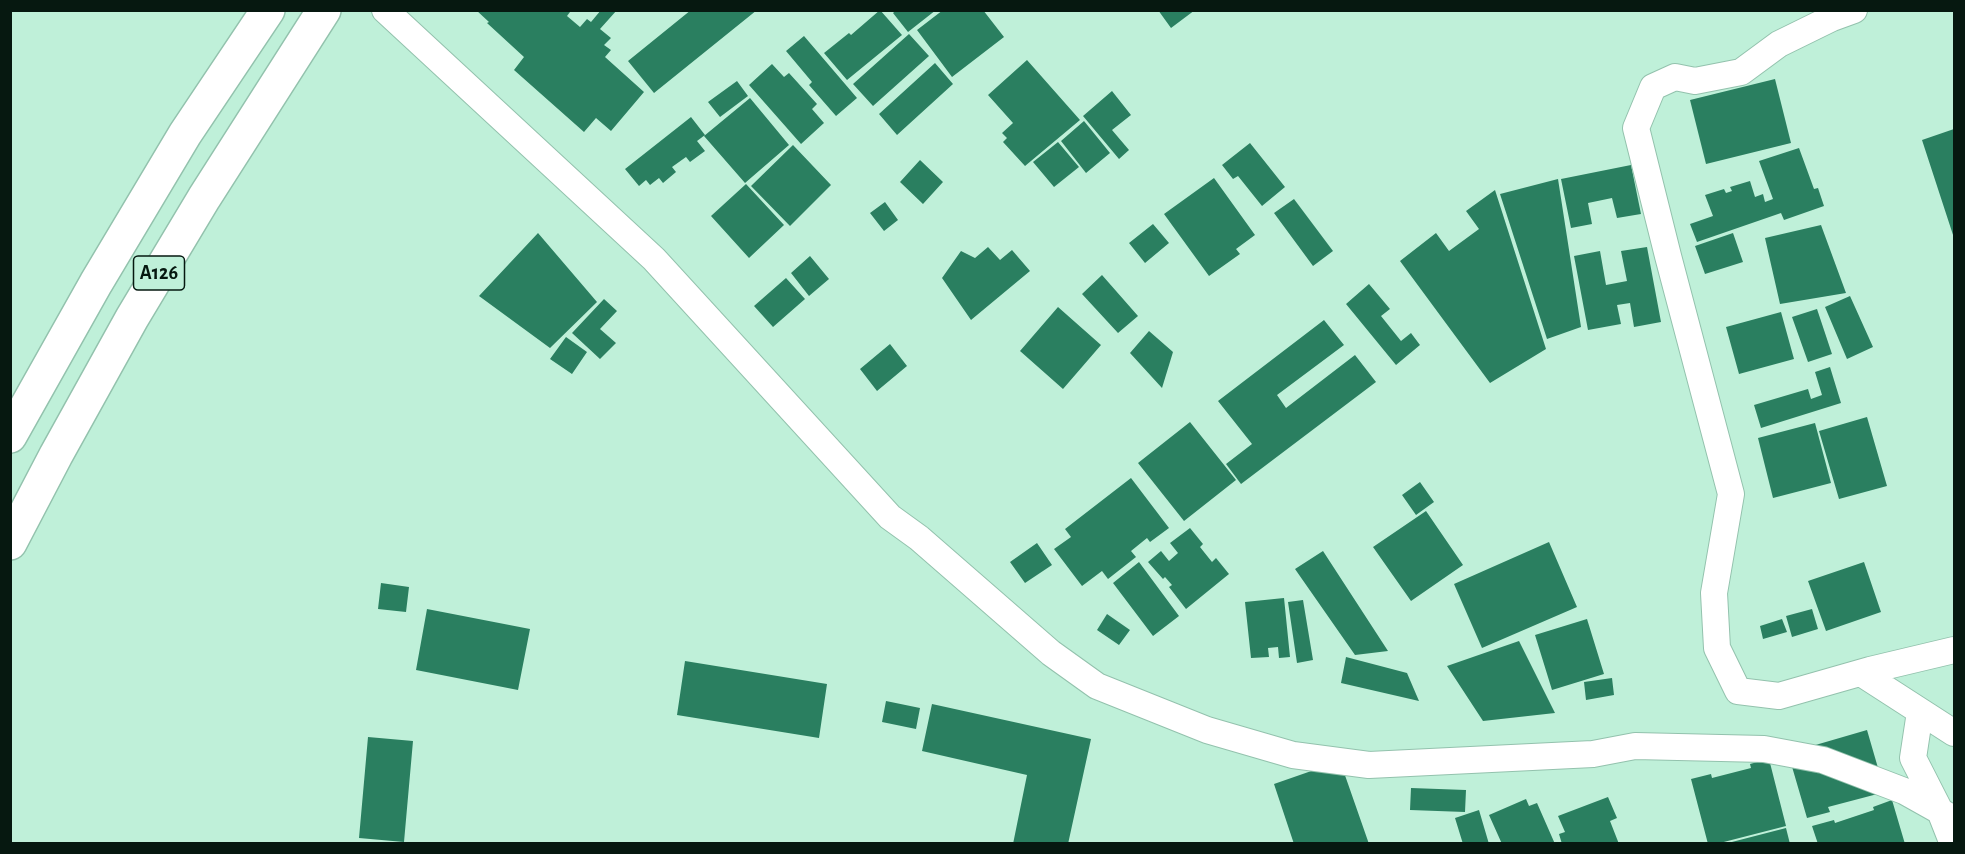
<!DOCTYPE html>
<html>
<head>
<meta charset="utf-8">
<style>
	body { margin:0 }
	#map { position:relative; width:1965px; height:854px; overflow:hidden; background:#bff0d9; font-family:"Alegreya Sans",sans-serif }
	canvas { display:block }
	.frame { position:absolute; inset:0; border:12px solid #061810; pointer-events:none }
</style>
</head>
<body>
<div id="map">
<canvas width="1965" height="854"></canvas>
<div class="frame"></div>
</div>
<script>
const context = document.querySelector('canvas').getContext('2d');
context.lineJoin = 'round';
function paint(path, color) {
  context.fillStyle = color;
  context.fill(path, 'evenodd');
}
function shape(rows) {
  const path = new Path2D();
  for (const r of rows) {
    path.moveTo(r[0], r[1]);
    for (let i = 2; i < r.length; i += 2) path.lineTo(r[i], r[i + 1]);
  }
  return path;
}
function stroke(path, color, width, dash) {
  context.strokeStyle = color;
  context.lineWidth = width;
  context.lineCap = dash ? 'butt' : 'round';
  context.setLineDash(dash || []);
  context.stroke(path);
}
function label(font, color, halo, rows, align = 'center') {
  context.font = font + ' "Alegreya Sans",sans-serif';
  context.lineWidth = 4.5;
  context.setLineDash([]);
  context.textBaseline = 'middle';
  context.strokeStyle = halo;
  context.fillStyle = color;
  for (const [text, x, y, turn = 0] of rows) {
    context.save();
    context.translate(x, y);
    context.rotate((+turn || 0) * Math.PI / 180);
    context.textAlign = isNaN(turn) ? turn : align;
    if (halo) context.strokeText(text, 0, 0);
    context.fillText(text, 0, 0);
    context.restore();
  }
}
paint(shape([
	[476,10,568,10,570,12,567,16,580,27,587,19,591,22,601,10,617,10,600,29,611,38,604,45,611,50,605,57,644,92,611,131,596,118,584,132,514,70,524,57,487,23,489,22],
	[691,10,757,10,654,93,628,61],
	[880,10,902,35,847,80,824,53,849,33,851,35],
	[896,10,936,10,908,32,893,13],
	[943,10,983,10,1004,37,952,77,917,30],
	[1158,10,1195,10,1171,28],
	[909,34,929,56,873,106,853,84],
	[804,36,857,98,836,116,809,85,812,82,786,51],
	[1027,60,1080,120,1025,166,1003,142,1007,138,1002,133,1013,123,988,95],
	[935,63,953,84,897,135,879,114],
	[772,64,784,77,789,73,817,104,812,109,824,123,801,144,749,85],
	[1775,79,1791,143,1706,164,1690,100],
	[737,81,748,96,720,117,708,102],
	[1112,91,1131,115,1112,130,1129,150,1119,159,1083,116],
	[750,98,789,145,745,183,704,136],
	[691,117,705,135,697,141,705,151,690,162,686,157,672,167,676,172,663,183,659,178,650,185,646,180,639,186,625,169],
	[1084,121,1110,153,1086,173,1061,141],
	[1954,129,1954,238,1922,140],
	[1058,142,1079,167,1054,187,1033,162],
	[1250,143,1285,187,1262,206,1238,176,1233,179,1222,165],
	[793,145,831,185,790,226,751,186],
	[1799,148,1814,189,1818,188,1824,206,1784,220,1781,213,1697,242,1690,224,1713,216,1705,195,1724,189,1726,193,1732,191,1730,187,1750,181,1755,197,1763,194,1765,202,1773,199,1759,161],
	[920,160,943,182,923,204,900,182],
	[1631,165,1641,214,1617,218,1612,198,1588,203,1592,224,1571,228,1561,179],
	[1214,178,1255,235,1236,249,1240,254,1209,276,1164,214],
	[1558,179,1581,327,1547,339,1500,194],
	[746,184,784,225,749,258,711,216],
	[1495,190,1546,349,1490,383,1400,261,1436,233,1449,251,1479,229,1466,211],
	[1294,199,1333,251,1313,266,1274,213],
	[885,202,898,220,884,231,870,213],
	[1153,224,1169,243,1145,263,1129,243],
	[1821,225,1846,293,1780,304,1765,238],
	[538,233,597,302,550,348,479,296],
	[1733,233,1743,262,1705,274,1695,246],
	[988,247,1000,260,1012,250,1030,271,971,320,942,278,961,251,975,258],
	[1647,247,1661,322,1634,327,1630,303,1617,305,1621,324,1588,330,1574,256,1600,251,1606,285,1627,281,1621,251],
	[810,256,829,279,809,296,791,273],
	[1102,275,1138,316,1118,333,1082,294],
	[786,278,805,299,773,327,754,306],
	[1369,284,1390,309,1381,316,1401,341,1411,333,1420,345,1396,365,1346,304],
	[1850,296,1873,347,1847,359,1825,307],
	[604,299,617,311,600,329,616,343,600,359,572,333],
	[1058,307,1101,345,1063,389,1020,351],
	[1817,309,1832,354,1808,362,1792,317],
	[1781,312,1794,359,1739,374,1726,327],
	[1324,320,1344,345,1277,395,1286,408,1355,355,1376,382,1241,484,1226,464,1252,444,1218,401],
	[1149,331,1173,352,1162,388,1130,353],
	[566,337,587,352,572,374,550,359],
	[890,344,907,366,877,391,860,369],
	[1830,367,1841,403,1761,428,1754,405,1808,389,1811,399,1822,395,1815,372],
	[1867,417,1887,486,1839,499,1819,431],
	[1190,422,1236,480,1184,521,1138,463],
	[1815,423,1831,483,1773,498,1758,438],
	[1131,478,1169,528,1150,542,1147,538,1131,551,1136,557,1108,579,1102,571,1082,586,1054,549,1071,537,1065,529],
	[1420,482,1434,502,1416,515,1402,495],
	[1426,511,1463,565,1411,601,1373,547],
	[1190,528,1203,544,1200,547,1212,562,1216,558,1229,574,1186,609,1169,587,1172,585,1165,577,1163,579,1148,562,1161,551,1169,561,1178,553,1170,543],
	[1549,542,1577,607,1482,648,1454,584],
	[1037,543,1052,565,1025,583,1010,562],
	[1323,551,1388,651,1355,655,1295,569],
	[1139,562,1179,616,1153,636,1113,583],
	[1864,562,1881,612,1826,631,1808,581],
	[381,583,409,587,406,612,378,609],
	[1284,598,1290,657,1279,658,1278,647,1268,648,1269,657,1251,658,1245,602],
	[1303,600,1313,660,1297,663,1288,602],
	[427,609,530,629,518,690,416,670],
	[1812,609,1818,629,1792,637,1786,616],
	[1107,614,1130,630,1119,645,1097,630],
	[1587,619,1604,674,1552,690,1535,635],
	[1782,619,1787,632,1763,639,1760,626],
	[1519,641,1555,713,1483,721,1447,666],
	[1346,657,1407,673,1419,701,1341,683],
	[685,661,827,684,819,738,677,715],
	[1612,678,1614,695,1586,700,1584,682],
	[886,701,920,708,916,729,882,722],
	[932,704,1091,739,1068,844,1013,844,1027,775,922,751],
	[1867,730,1885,792,1828,807,1830,812,1807,818,1788,753],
	[368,737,413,741,404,842,359,838],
	[1769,759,1786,826,1716,844,1708,844,1691,779,1711,774,1712,778,1751,768,1750,764],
	[1340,761,1369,844,1294,844,1274,784],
	[1411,788,1466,790,1465,812,1410,810],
	[1608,797,1617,818,1610,821,1619,844,1562,844,1559,834,1565,832,1558,816],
	[1526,799,1529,806,1537,803,1555,844,1502,844,1489,815],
	[1892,800,1905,844,1818,844,1812,826,1834,820,1835,823,1874,810,1873,807],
	[1479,810,1489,844,1463,844,1455,818],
	[1786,828,1790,844,1728,844,1728,843]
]), '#2a7f60');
const minor = shape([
	[385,10,654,259,890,517,919,538,1051,653,1097,686,1207,730,1293,755,1369,765,1593,754,1635,746,1764,749,1823,760,1904,791,1954,819],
	[1854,10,1832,18,1779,44,1741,72,1695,81,1675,77,1653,87,1636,128,1668,256,1731,494,1714,593,1717,648,1738,691,1779,696,1870,670,1954,650],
	[1861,673,1954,733],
	[1920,712,1913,758,1940,811,1953,844]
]);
const trunk = shape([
	[10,436,96,283,185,134,268,10],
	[10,543,56,455,132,318,204,198,324,10]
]);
stroke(minor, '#93c2ad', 28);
stroke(trunk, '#93c2ad', 36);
stroke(minor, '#fff', 26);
stroke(trunk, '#fff', 33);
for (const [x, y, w] of [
	[159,273,51]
]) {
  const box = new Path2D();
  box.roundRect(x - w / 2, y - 17, w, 34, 4.5);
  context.fillStyle = '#bff0d9';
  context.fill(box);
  stroke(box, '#061810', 1.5);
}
label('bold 20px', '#061810', null, [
	["A126",159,273]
]);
</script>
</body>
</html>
